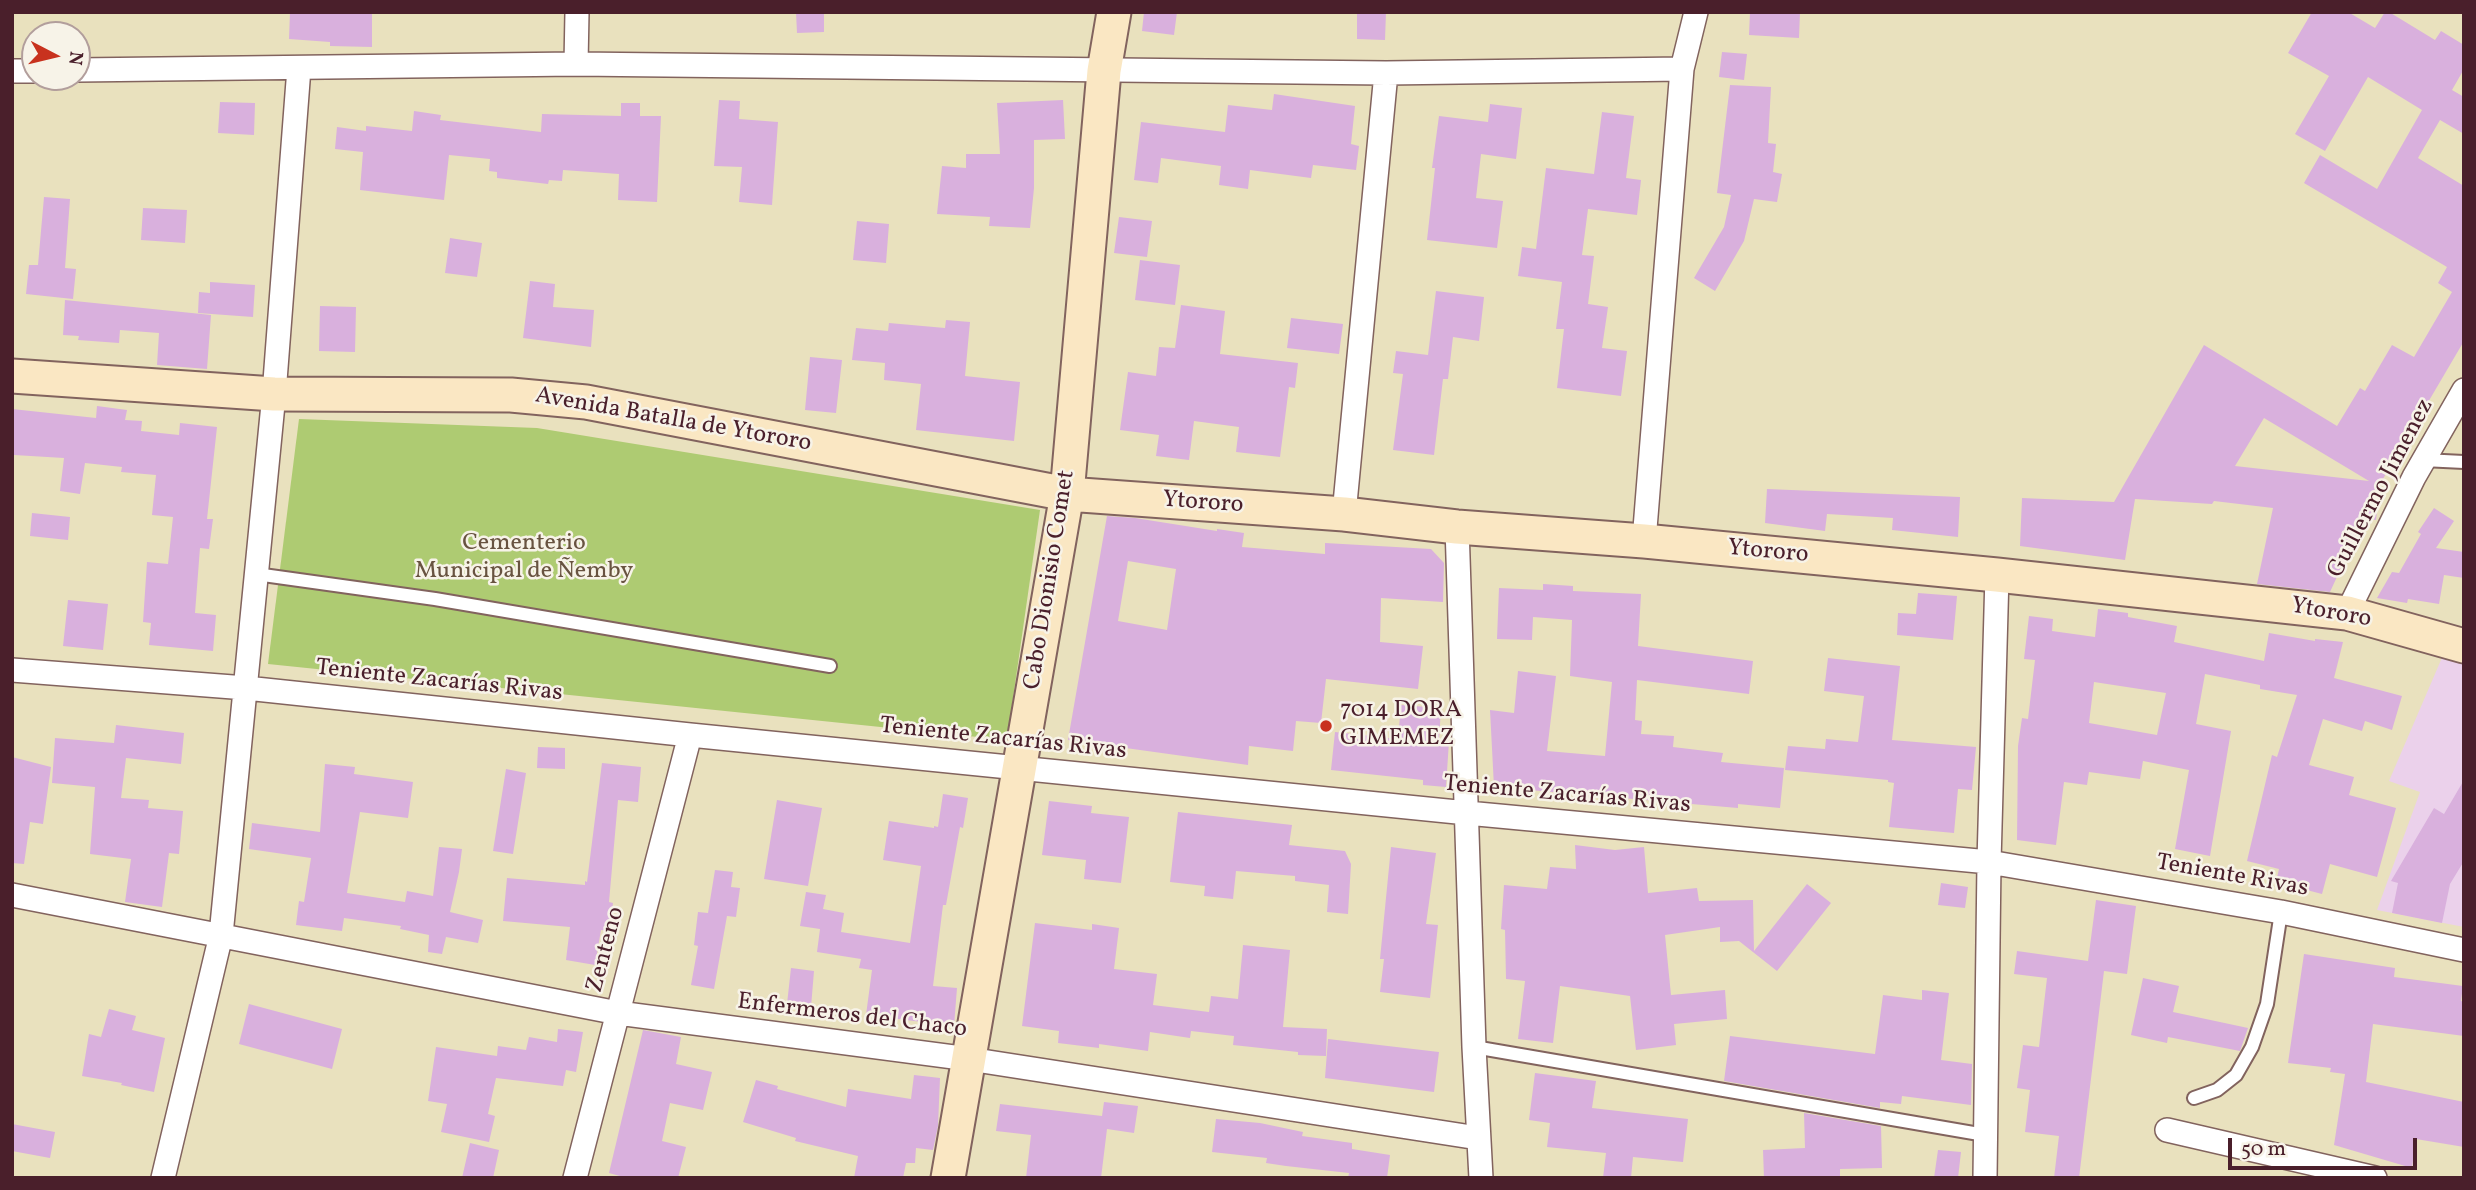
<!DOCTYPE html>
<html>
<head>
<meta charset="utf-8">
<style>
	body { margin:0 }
	#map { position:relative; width:2476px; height:1190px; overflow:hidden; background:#e9e1be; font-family:Vollkorn,serif }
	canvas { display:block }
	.frame { position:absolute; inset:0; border:14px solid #4a1f2b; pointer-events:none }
	.north { position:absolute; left:21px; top:21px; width:70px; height:70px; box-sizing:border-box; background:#f7f3e8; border:2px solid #b29e9c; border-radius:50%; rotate:97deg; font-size:19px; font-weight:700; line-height:28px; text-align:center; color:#4a1f2b }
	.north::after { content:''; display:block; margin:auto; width:24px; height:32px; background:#c8321e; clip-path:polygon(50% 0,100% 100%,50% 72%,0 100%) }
	.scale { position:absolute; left:2228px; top:1138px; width:189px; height:32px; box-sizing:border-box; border:4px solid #4a1f2b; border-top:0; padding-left:9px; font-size:21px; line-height:24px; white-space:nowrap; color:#4a1f2b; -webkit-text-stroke:5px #f7f3e8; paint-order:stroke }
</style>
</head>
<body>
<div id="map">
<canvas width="2476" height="1190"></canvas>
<div class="frame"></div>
<div class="north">N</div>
<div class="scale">50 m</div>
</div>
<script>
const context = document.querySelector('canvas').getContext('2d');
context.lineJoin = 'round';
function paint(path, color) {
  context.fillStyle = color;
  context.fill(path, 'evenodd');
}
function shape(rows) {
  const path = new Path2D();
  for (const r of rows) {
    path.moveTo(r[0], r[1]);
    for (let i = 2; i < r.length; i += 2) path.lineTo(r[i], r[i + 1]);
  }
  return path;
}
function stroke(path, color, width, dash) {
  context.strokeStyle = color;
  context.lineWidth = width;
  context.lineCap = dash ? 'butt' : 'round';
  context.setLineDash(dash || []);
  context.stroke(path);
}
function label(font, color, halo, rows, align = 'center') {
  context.font = font + ' Vollkorn,serif';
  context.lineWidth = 5;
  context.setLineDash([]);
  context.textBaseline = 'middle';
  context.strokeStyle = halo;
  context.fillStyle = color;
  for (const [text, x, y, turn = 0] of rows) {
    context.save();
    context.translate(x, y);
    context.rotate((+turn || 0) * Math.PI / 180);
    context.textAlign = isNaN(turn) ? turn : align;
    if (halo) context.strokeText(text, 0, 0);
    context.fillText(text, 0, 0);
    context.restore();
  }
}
paint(shape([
	[2444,653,2464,659,2464,927,2377,910,2420,792,2389,781]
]), '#ebd1eb');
paint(shape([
	[299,419,537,428,1040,510,1007,740,268,664]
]), '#aecb72');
paint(shape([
	[290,12,372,12,372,47,330,46,330,42,289,39],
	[796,12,824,12,824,32,797,33],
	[1144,12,1177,12,1174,35,1142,31],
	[1357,12,1386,12,1385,40,1357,39],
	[1750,12,1800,12,1799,38,1749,35],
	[2312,12,2348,12,2375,28,2385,12,2389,12,2435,40,2441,31,2464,45,2464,69,2452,90,2464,97,2464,134,2440,120,2418,158,2464,186,2464,341,2380,484,2376,520,2364,518,2330,592,2257,584,2273,508,2214,501,2212,504,2135,499,2125,560,2020,546,2022,498,2114,502,2204,345,2337,426,2360,388,2365,391,2392,345,2414,357,2452,292,2438,283,2447,267,2304,183,2320,155,2377,189,2422,110,2368,77,2325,151,2295,134,2329,76,2288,53],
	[2264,418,2369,481,2235,466],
	[1722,52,1747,54,1744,80,1719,77],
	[1730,85,1771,87,1768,143,1776,144,1773,172,1782,174,1777,202,1754,199,1744,241,1715,291,1694,278,1724,227,1731,195,1717,193],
	[1274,94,1355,106,1351,144,1359,146,1356,170,1313,165,1311,178,1250,170,1248,189,1219,185,1221,166,1161,158,1158,183,1134,180,1141,122,1225,132,1228,105,1272,110],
	[719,100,740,101,739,119,778,122,772,205,739,202,742,167,714,166],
	[1063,100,1065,139,1034,140,1034,188,1030,228,989,226,990,217,937,214,942,166,966,168,966,154,1000,154,997,103],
	[220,102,255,103,254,135,218,133],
	[621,103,640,103,640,116,661,116,657,202,618,200,619,174,563,170,562,181,549,180,548,184,497,178,497,172,489,171,490,159,449,155,444,200,360,190,363,152,335,149,337,127,366,131,366,126,412,131,414,111,441,115,440,120,541,132,542,114,621,116],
	[1490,104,1522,108,1516,159,1481,154,1476,198,1503,201,1497,248,1427,240,1435,168,1432,168,1439,116,1488,122],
	[1602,112,1634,116,1626,178,1641,180,1637,215,1588,209,1582,255,1594,256,1588,304,1608,307,1602,348,1627,351,1621,396,1557,388,1564,329,1556,329,1562,282,1518,276,1522,247,1536,249,1546,168,1594,174],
	[44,197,70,199,65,268,76,269,73,299,26,294,29,265,38,265],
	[143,208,187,210,185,243,141,240],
	[1119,217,1152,221,1147,257,1114,253],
	[857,221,889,224,886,263,853,260],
	[450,238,482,243,477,277,445,273],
	[1140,260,1180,265,1175,305,1135,300],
	[530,281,555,284,553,307,594,310,591,347,523,338],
	[210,282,255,285,253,317,198,313,199,292,210,293],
	[1436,291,1484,297,1479,341,1453,337,1448,379,1443,379,1434,455,1393,450,1403,374,1393,373,1396,351,1428,355],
	[65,300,211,315,207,369,157,365,159,333,120,330,119,343,78,340,79,336,63,335],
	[1181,305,1225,311,1220,354,1298,363,1295,388,1289,387,1280,457,1236,452,1239,427,1194,421,1189,460,1156,456,1159,435,1120,430,1128,372,1156,376,1159,347,1175,348],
	[320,306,356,307,355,352,319,351],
	[1291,318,1343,324,1339,354,1287,348],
	[946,320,970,322,965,376,1020,382,1014,441,916,430,921,384,884,380,885,363,852,360,856,328,888,331,889,323,945,328],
	[810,357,842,360,836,413,805,410],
	[97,406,127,410,125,420,142,421,141,431,179,435,180,423,217,427,207,519,213,519,209,549,200,548,195,613,216,615,213,651,149,645,151,623,143,622,147,562,168,564,173,517,152,515,156,475,121,472,122,467,85,463,80,494,60,491,64,458,14,455,12,409,96,418],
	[1767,489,1960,497,1958,537,1892,530,1893,518,1827,514,1825,531,1765,523],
	[2434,508,2454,521,2436,548,2464,552,2464,578,2444,575,2439,604,2408,599,2407,603,2377,598,2392,572,2399,573,2421,534,2418,532],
	[32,513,70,517,68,540,30,536],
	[1107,516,1135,518,1217,531,1217,529,1244,533,1242,547,1325,554,1325,543,1431,549,1444,563,1443,602,1381,598,1380,642,1423,646,1418,689,1326,679,1321,723,1296,721,1293,751,1249,746,1248,765,1068,740],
	[1128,561,1176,569,1167,630,1118,621],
	[1543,584,1573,586,1573,591,1641,594,1638,646,1753,661,1749,694,1637,680,1635,720,1642,721,1641,734,1674,736,1673,747,1723,753,1721,762,1784,768,1780,808,1738,804,1738,808,1494,787,1490,710,1514,713,1518,671,1556,676,1547,751,1605,756,1612,682,1570,676,1572,620,1533,617,1532,640,1497,639,1499,588,1543,590],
	[1918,593,1957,596,1953,640,1897,635,1898,613,1916,614],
	[68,600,108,604,103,650,63,646],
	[2098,609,2128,613,2128,617,2177,626,2174,642,2264,661,2269,633,2315,641,2315,639,2343,642,2334,678,2402,696,2392,730,2365,721,2362,731,2323,719,2309,765,2354,777,2349,795,2396,808,2377,877,2330,864,2322,894,2276,882,2279,869,2247,861,2272,755,2277,757,2297,695,2260,689,2260,685,2205,674,2196,724,2231,731,2210,856,2175,849,2189,770,2143,761,2140,779,2089,772,2087,785,2064,782,2056,845,2017,840,2018,746,2022,718,2028,719,2035,660,2024,659,2029,616,2053,619,2052,631,2095,637],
	[2094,682,2166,693,2157,735,2089,723],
	[1828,658,1900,666,1892,740,1976,747,1972,790,1958,789,1954,833,1889,827,1894,783,1888,782,1888,780,1785,770,1788,746,1825,749,1826,739,1858,742,1864,696,1824,691],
	[1401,705,1441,708,1439,740,1449,741,1446,787,1423,785,1423,780,1331,770,1335,732,1398,739],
	[116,725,184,733,181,764,126,758,121,798,149,800,148,808,183,811,179,854,169,853,162,907,125,902,131,859,90,854,95,787,52,783,55,738,114,743],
	[538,747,565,748,565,769,537,768],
	[12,757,51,767,43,824,30,822,24,864,12,863],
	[602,763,641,767,638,802,618,800,609,902,613,903,609,931,601,930,595,965,566,960,570,927,503,921,507,878,585,885,585,881,587,882],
	[325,764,355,767,354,774,413,782,408,818,360,812,347,893,405,902,407,891,433,896,439,847,462,849,459,872,450,912,483,920,478,943,446,937,442,954,428,952,429,935,400,929,401,926,344,918,342,931,296,925,299,901,304,902,311,858,249,849,252,823,320,832],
	[506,769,526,773,513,854,493,851],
	[2464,780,2464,861,2450,884,2442,923,2392,913,2398,883,2391,881,2434,808,2444,814],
	[943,794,968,798,963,828,960,827,946,905,943,905,933,986,957,988,954,1026,866,1015,872,970,859,968,861,959,817,952,820,929,800,926,806,892,826,895,823,909,844,913,841,932,910,943,921,866,883,860,889,821,934,828,934,826,938,827],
	[777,800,822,808,808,886,764,879],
	[1049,801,1092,806,1091,813,1129,817,1121,883,1084,879,1086,860,1042,855],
	[1178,812,1292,825,1289,845,1345,851,1351,864,1348,914,1327,912,1329,885,1295,881,1295,876,1236,871,1233,899,1204,896,1205,886,1170,882],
	[1575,845,1615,850,1644,847,1648,893,1697,888,1699,901,1753,900,1754,951,1807,884,1831,903,1777,971,1739,941,1720,942,1720,927,1665,935,1671,995,1725,990,1727,1019,1674,1024,1676,1045,1636,1050,1630,996,1560,986,1553,1043,1518,1039,1525,981,1506,979,1505,930,1501,929,1504,885,1547,889,1550,867,1576,869],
	[1391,847,1436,853,1426,924,1438,925,1430,998,1380,992,1384,959,1380,959],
	[715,870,733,872,731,887,740,888,736,917,727,916,714,989,691,985,698,946,694,945,698,912,708,913],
	[1941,883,1968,887,1965,908,1938,905],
	[2096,900,2136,906,2127,974,2104,971,2079,1178,2054,1178,2059,1136,2025,1132,2030,1090,2017,1088,2023,1045,2039,1047,2047,978,2014,974,2017,951,2088,961],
	[1035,923,1092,930,1092,924,1119,928,1114,969,1157,974,1153,1005,1209,1012,1211,996,1238,999,1243,945,1290,950,1283,1027,1327,1029,1326,1056,1298,1055,1298,1052,1233,1045,1234,1036,1191,1031,1190,1038,1150,1032,1148,1051,1099,1044,1099,1048,1058,1043,1059,1031,1022,1026],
	[2304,954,2395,968,2394,977,2463,986,2461,1001,2464,1002,2464,1036,2373,1024,2366,1082,2464,1102,2464,1147,2416,1139,2412,1168,2334,1145,2345,1074,2330,1072,2331,1068,2288,1063],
	[791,968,814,971,811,1007,787,1004],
	[2143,978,2179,986,2173,1012,2248,1028,2240,1051,2168,1037,2167,1043,2131,1035],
	[1922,990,1949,993,1941,1060,1972,1064,1971,1105,1902,1096,1901,1104,1880,1102,1880,1108,1724,1081,1730,1036,1875,1054,1883,995,1922,1000],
	[249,1004,342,1029,332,1069,239,1044],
	[109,1009,136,1016,132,1030,165,1038,154,1092,121,1085,122,1083,82,1076,89,1034,101,1037],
	[558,1029,583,1032,576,1072,566,1070,563,1086,496,1078,488,1114,495,1116,489,1142,441,1132,447,1104,428,1101,436,1047,497,1056,498,1046,526,1050,529,1037,557,1042],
	[643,1030,681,1037,676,1064,712,1072,703,1110,670,1103,662,1141,686,1147,678,1178,627,1178,609,1173],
	[1328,1039,1439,1052,1434,1092,1325,1078],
	[1535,1073,1596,1081,1592,1108,1688,1119,1683,1162,1633,1157,1631,1178,1603,1178,1606,1153,1547,1147,1550,1123,1529,1120],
	[914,1075,940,1078,938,1126,933,1150,916,1148,915,1163,906,1163,903,1178,854,1178,858,1156,795,1141,796,1138,743,1122,756,1080,778,1086,777,1089,846,1107,848,1089,911,1099],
	[1104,1102,1138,1106,1134,1133,1107,1129,1101,1178,1026,1178,1031,1135,996,1131,1000,1104,1102,1116],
	[1804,1113,1881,1126,1882,1168,1840,1169,1840,1178,1764,1178,1763,1150,1805,1148],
	[1216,1119,1260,1123,1303,1132,1302,1136,1352,1143,1352,1149,1390,1155,1387,1178,1348,1178,1349,1173,1286,1166,1266,1163,1267,1158,1212,1152],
	[12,1124,55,1132,50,1158,12,1151],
	[470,1143,499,1150,493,1178,462,1178],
	[1938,1150,1961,1152,1958,1178,1934,1178]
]), '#d9b0dd');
const lane = shape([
	[2423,460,2464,462],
	[256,574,435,599,830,666],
	[1474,1047,1985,1135],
	[2194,1098,2217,1090,2236,1075,2252,1047,2267,1004,2281,912]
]);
const street = shape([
	[576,64,577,12],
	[77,70,576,64,1386,73,1682,69],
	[12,71,35,71],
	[1344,514,1386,73],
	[1457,527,1474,1047,1481,1178],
	[1644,541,1682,69,1696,12],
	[2347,613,2414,477,2464,390],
	[12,670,246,688,690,735,1467,813,1989,862,2281,912,2464,950],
	[12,895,618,1013,969,1059,1478,1138],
	[2167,1130,2375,1178],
	[163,1178,221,935,274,394,299,68],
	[575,1178,690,735],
	[1985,1178,1989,862,1997,575]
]);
const secondary = shape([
	[12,376,274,394,511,395,586,402,1067,494,1344,514,1457,527,1644,541,1997,575,2347,613,2464,646],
	[948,1178,1067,494,1104,71,1114,12]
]);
stroke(lane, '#82635e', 16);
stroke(street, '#82635e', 26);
stroke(secondary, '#82635e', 37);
stroke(lane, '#fff', 12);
stroke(street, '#fff', 23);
stroke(secondary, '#fae7c3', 33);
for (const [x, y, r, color] of [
	[1326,726,7,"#c8321e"]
]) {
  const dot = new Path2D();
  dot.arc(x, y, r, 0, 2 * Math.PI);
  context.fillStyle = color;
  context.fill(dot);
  stroke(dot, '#f7f3e8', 2.5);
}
label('24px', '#4a1f2b', '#f7f3e8', [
	["Avenida Batalla de Ytororo",673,421,10],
	["Guillermo Jimenez",2382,489,-62],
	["Ytororo",1203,504,4],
	["Ytororo",1768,553,5],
	["Cabo Dionisio Comet",1051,580,-81],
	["Ytororo",2331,614,10],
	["Teniente Zacarías Rivas",439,682,6],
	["Teniente Zacarías Rivas",1003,740,6],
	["Teniente Zacarías Rivas",1567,796,5],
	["Teniente Rivas",2232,877,10],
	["Zenteno",607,950,-75],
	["Enfermeros del Chaco",852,1017,7]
]);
label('24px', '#685340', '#f7f3e8', [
	["Cementerio",524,545],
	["Municipal de Ñemby",524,573]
]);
label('24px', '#4a1f2b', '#f7f3e8', [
	["7014 DORA",1340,712],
	["GIMEMEZ",1340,740]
], 'left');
</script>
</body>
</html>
